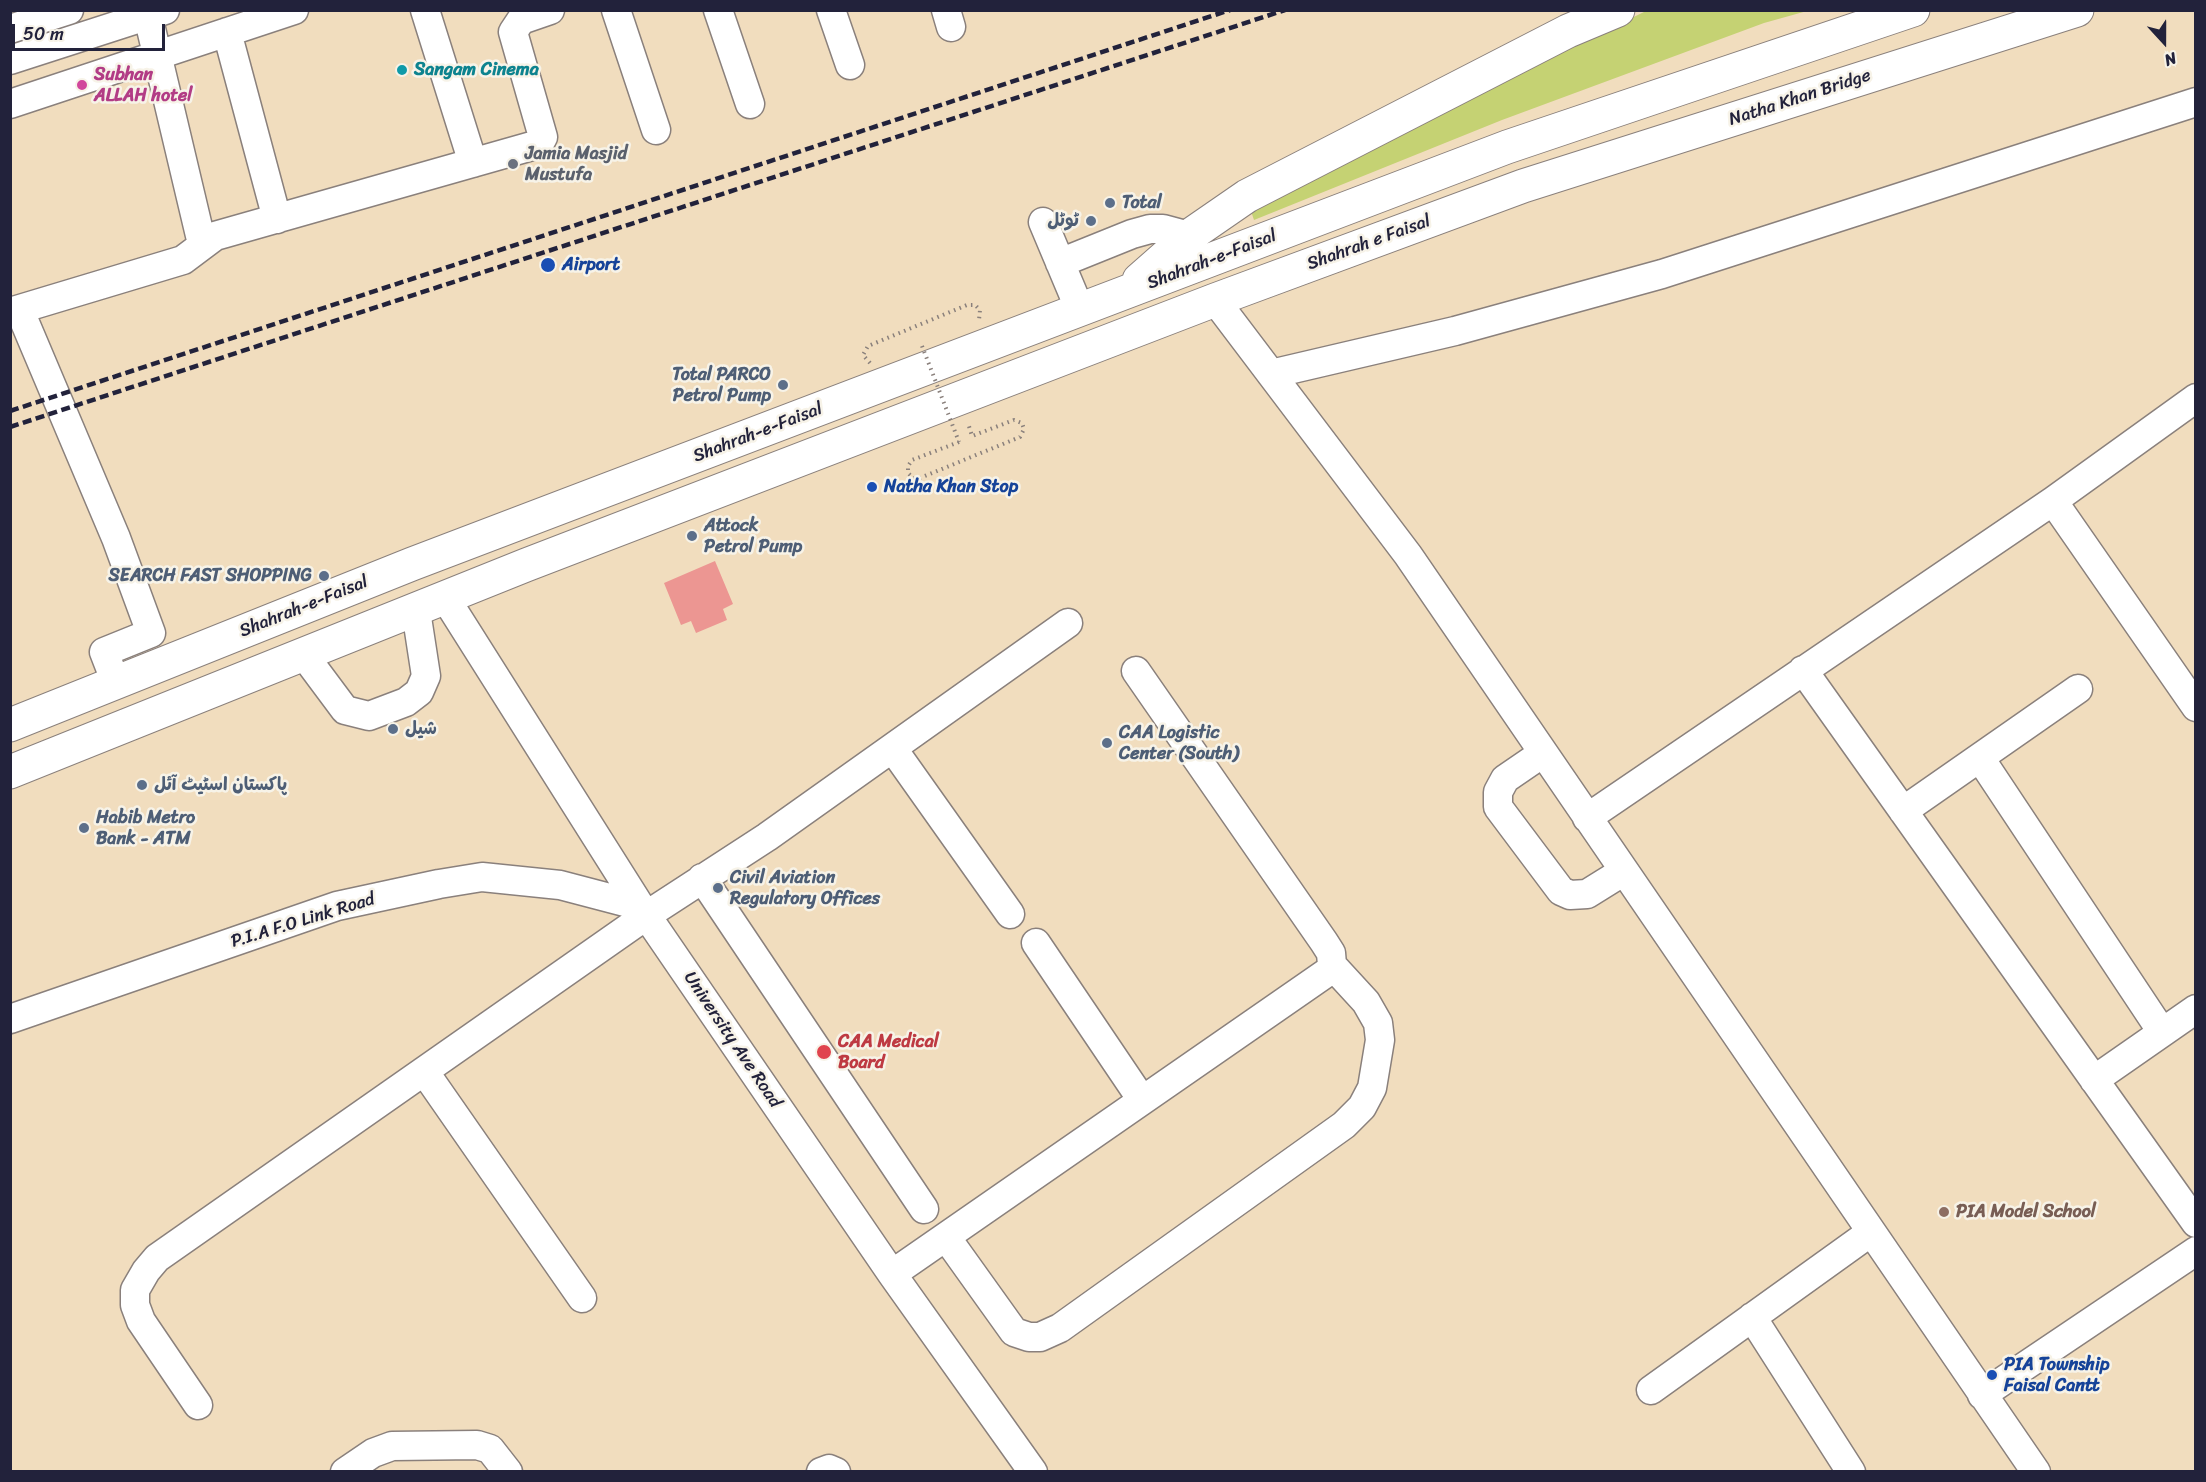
<!DOCTYPE html>
<html>
<head>
<meta charset="utf-8">
<style>
	body { margin:0 }
	#map { position:relative; width:2206px; height:1482px; overflow:hidden; background:#f1ddbe; font-family:Sriracha,sans-serif }
	canvas { display:block }
	.frame { position:absolute; inset:0; border:12px solid #22223b; pointer-events:none }
	.north { position:absolute; left:2134px; top:12px; width:60px; height:60px; -webkit-text-stroke:4px #f7f3e8; paint-order:stroke; rotate:159deg; font-size:16px; font-weight:700; line-height:24px; text-align:center; color:#22223b }
	.north::after { content:''; display:block; margin:auto; width:21px; height:27px; background:#22223b; clip-path:polygon(50% 0,100% 100%,50% 72%,0 100%) }
	.scale { position:absolute; left:12px; top:24px; width:153px; height:27px; box-sizing:border-box; border:3px solid #22223b; border-top:0; padding-left:8px; font-size:18px; line-height:21px; white-space:nowrap; color:#22223b; -webkit-text-stroke:4px #f7f3e8; paint-order:stroke }
</style>
</head>
<body>
<div id="map">
<canvas width="2206" height="1482"></canvas>
<div class="frame"></div>
<div class="north">N</div>
<div class="scale">50 m</div>
</div>
<script>
const context = document.querySelector('canvas').getContext('2d');
context.lineJoin = 'round';
function paint(path, color) {
  context.fillStyle = color;
  context.fill(path, 'evenodd');
}
function shape(rows) {
  const path = new Path2D();
  for (const r of rows) {
    path.moveTo(r[0], r[1]);
    for (let i = 2; i < r.length; i += 2) path.lineTo(r[i], r[i + 1]);
  }
  return path;
}
function stroke(path, color, width, dash) {
  context.strokeStyle = color;
  context.lineWidth = width;
  context.lineCap = dash ? 'butt' : 'round';
  context.setLineDash(dash || []);
  context.stroke(path);
}
function label(font, color, halo, rows, align = 'center') {
  context.font = font + ' Sriracha,"Playpen Sans Arabic",sans-serif';
  context.lineWidth = 5;
  context.setLineDash([]);
  context.textBaseline = 'middle';
  context.strokeStyle = halo;
  context.fillStyle = color;
  for (const [text, x, y, turn = 0] of rows) {
    context.save();
    context.translate(x, y);
    context.rotate((+turn || 0) * Math.PI / 180);
    context.textAlign = isNaN(turn) ? turn : align;
    if (halo) context.strokeText(text, 0, 0);
    context.fillText(text, 0, 0);
    context.restore();
  }
}
paint(shape([
	[1646,11,1807,11,1764,23,1502,120,1254,220,1249,205]
]), '#c5d273');
paint(shape([
	[715,561,733,604,723,609,727,620,696,633,691,621,681,625,664,583]
]), '#ec9692');
const minor = shape([
	[425,10,473,163],
	[616,10,656,130],
	[718,10,750,104],
	[831,10,850,65],
	[946,10,951,27],
	[148,16,202,244],
	[10,29,69,10],
	[227,32,277,219],
	[10,60,165,10],
	[10,104,294,10],
	[1043,222,1080,310],
	[1060,263,1132,234,1150,229,1163,229,1189,236],
	[1215,300,1408,555,2036,1472],
	[20,311,116,538,151,633,104,652,116,683],
	[10,312,183,260,215,236,539,144,543,137,513,32,521,20,550,10],
	[1271,374,1455,331,1662,274,2196,102],
	[2053,501,2196,398],
	[446,599,640,906,892,1274,1033,1472],
	[304,655,345,710,369,716,406,702,419,692,426,676,416,611],
	[1803,670,2196,1223],
	[893,749,1010,914],
	[1543,753,1505,779,1498,792,1498,807,1561,891,1570,895,1587,894,1624,871],
	[1980,758,2162,1032],
	[1903,811,2078,689],
	[1587,818,2053,501,2196,707],
	[702,878,924,1209],
	[1036,943,1142,1100],
	[10,1019,337,906,439,884,482,877,560,885,640,906],
	[424,1071,582,1298],
	[2094,1080,2196,1009],
	[946,1237,1014,1332,1029,1337,1040,1337,1060,1328,1344,1125,1362,1107,1372,1088,1380,1040,1378,1023,1366,1002,1332,965],
	[892,1274,1329,971,1332,965,1331,953,1324,942,1136,671],
	[1752,1317,1851,1472],
	[1651,1390,1871,1232],
	[1982,1395,2196,1251],
	[198,1405,141,1321,135,1305,135,1290,146,1271,157,1258,647,915,767,837,1068,623],
	[345,1472,373,1453,392,1446,477,1445,490,1449,508,1472],
	[821,1472,829,1469,836,1472]
]);
const highway = shape([
	[1139,280,1189,236,1247,196,1568,31,1618,10],
	[10,725,412,564,1507,147,1913,10],
	[10,772,526,565,1215,300,1523,186,2077,10]
]);
stroke(minor, '#8a807c', 31);
stroke(highway, '#8a807c', 35);
stroke(shape([
	[870,363,863,355,868,346,967,305,975,305,980,310,979,320],
	[959,442,912,460,908,466,908,473,913,478,920,478,1020,437,1024,429,1022,423,1014,420,972,436,968,423]
]), '#8a807c', 4, [1.5, 4.5]);
stroke(minor, '#fff', 28);
stroke(highway, '#fff', 33);
stroke(shape([
	[10,411,1230,10],
	[10,427,1285,10]
]), '#22223b', 4.5, [9, 4.5]);
stroke(shape([
	[922,346,959,442]
]), '#8a807c', 4, [1.5, 4.5]);
for (const [x, y, r, color] of [
	[402,70,6,"#0f9aa8"],
	[82,85,6,"#d1479c"],
	[513,164,6,"#6b7280"],
	[1110,203,6,"#5c6f8a"],
	[1091,221,6,"#5c6f8a"],
	[548,265,8,"#1a4fb4"],
	[783,385,6,"#5c6f8a"],
	[872,487,6,"#1a4fb4"],
	[692,536,6,"#5c6f8a"],
	[324,576,6,"#5c6f8a"],
	[393,729,6,"#5c6f8a"],
	[1107,743,6,"#5c6f8a"],
	[142,785,6,"#5c6f8a"],
	[84,828,6,"#5c6f8a"],
	[718,888,6,"#5c6f8a"],
	[824,1052,8,"#e0444e"],
	[1944,1212,6,"#8d6e63"],
	[1992,1375,6,"#1a4fb4"]
]) {
  const dot = new Path2D();
  dot.arc(x, y, r, 0, 2 * Math.PI);
  context.fillStyle = color;
  context.fill(dot);
  stroke(dot, '#f7f3e8', 2);
}
label('bold 18px', '#0d838f', '#f7f3e8', [
	["Sangam Cinema",414,70]
], 'left');
label('bold 18px', '#b23c85', '#f7f3e8', [
	["Subhan",94,75],
	["ALLAH hotel",94,96]
], 'left');
label('18px', '#22223b', '#f7f3e8', [
	["Natha Khan Bridge",1800,98,-18],
	["Shahrah e Faisal",1369,243,-20],
	["Shahrah-e-Faisal",1212,260,-21],
	["Shahrah-e-Faisal",758,433,-21],
	["Shahrah-e-Faisal",304,607,-22],
	["P.I.A F.O Link Road",303,921,-17],
	["University Ave Road",732,1040,56]
]);
label('bold 18px', '#5b616d', '#f7f3e8', [
	["Jamia Masjid",525,154],
	["Mustufa",525,175]
], 'left');
label('bold 18px', '#4e5e75', '#f7f3e8', [
	["Total",1122,203],
	["ٹوٹل",1079,221,"right"],
	["Total PARCO",771,375,"right"],
	["Petrol Pump",771,396,"right"],
	["Attock",704,526],
	["Petrol Pump",704,547],
	["SEARCH FAST SHOPPING",312,576,"right"],
	["شیل",405,729],
	["CAA Logistic",1119,733],
	["Center (South)",1119,754],
	["پاکستان اسٹیٹ آئل",154,785],
	["Habib Metro",96,818],
	["Bank - ATM",96,839],
	["Civil Aviation",730,878],
	["Regulatory Offices",730,899]
], 'left');
label('bold 18px', '#164399', '#f7f3e8', [
	["Airport",562,265],
	["Natha Khan Stop",884,487],
	["PIA Township",2004,1365],
	["Faisal Cantt",2004,1386]
], 'left');
label('bold 18px', '#be3a42', '#f7f3e8', [
	["CAA Medical",838,1042],
	["Board",838,1063]
], 'left');
label('bold 18px', '#785e54', '#f7f3e8', [
	["PIA Model School",1956,1212]
], 'left');
</script>
</body>
</html>
